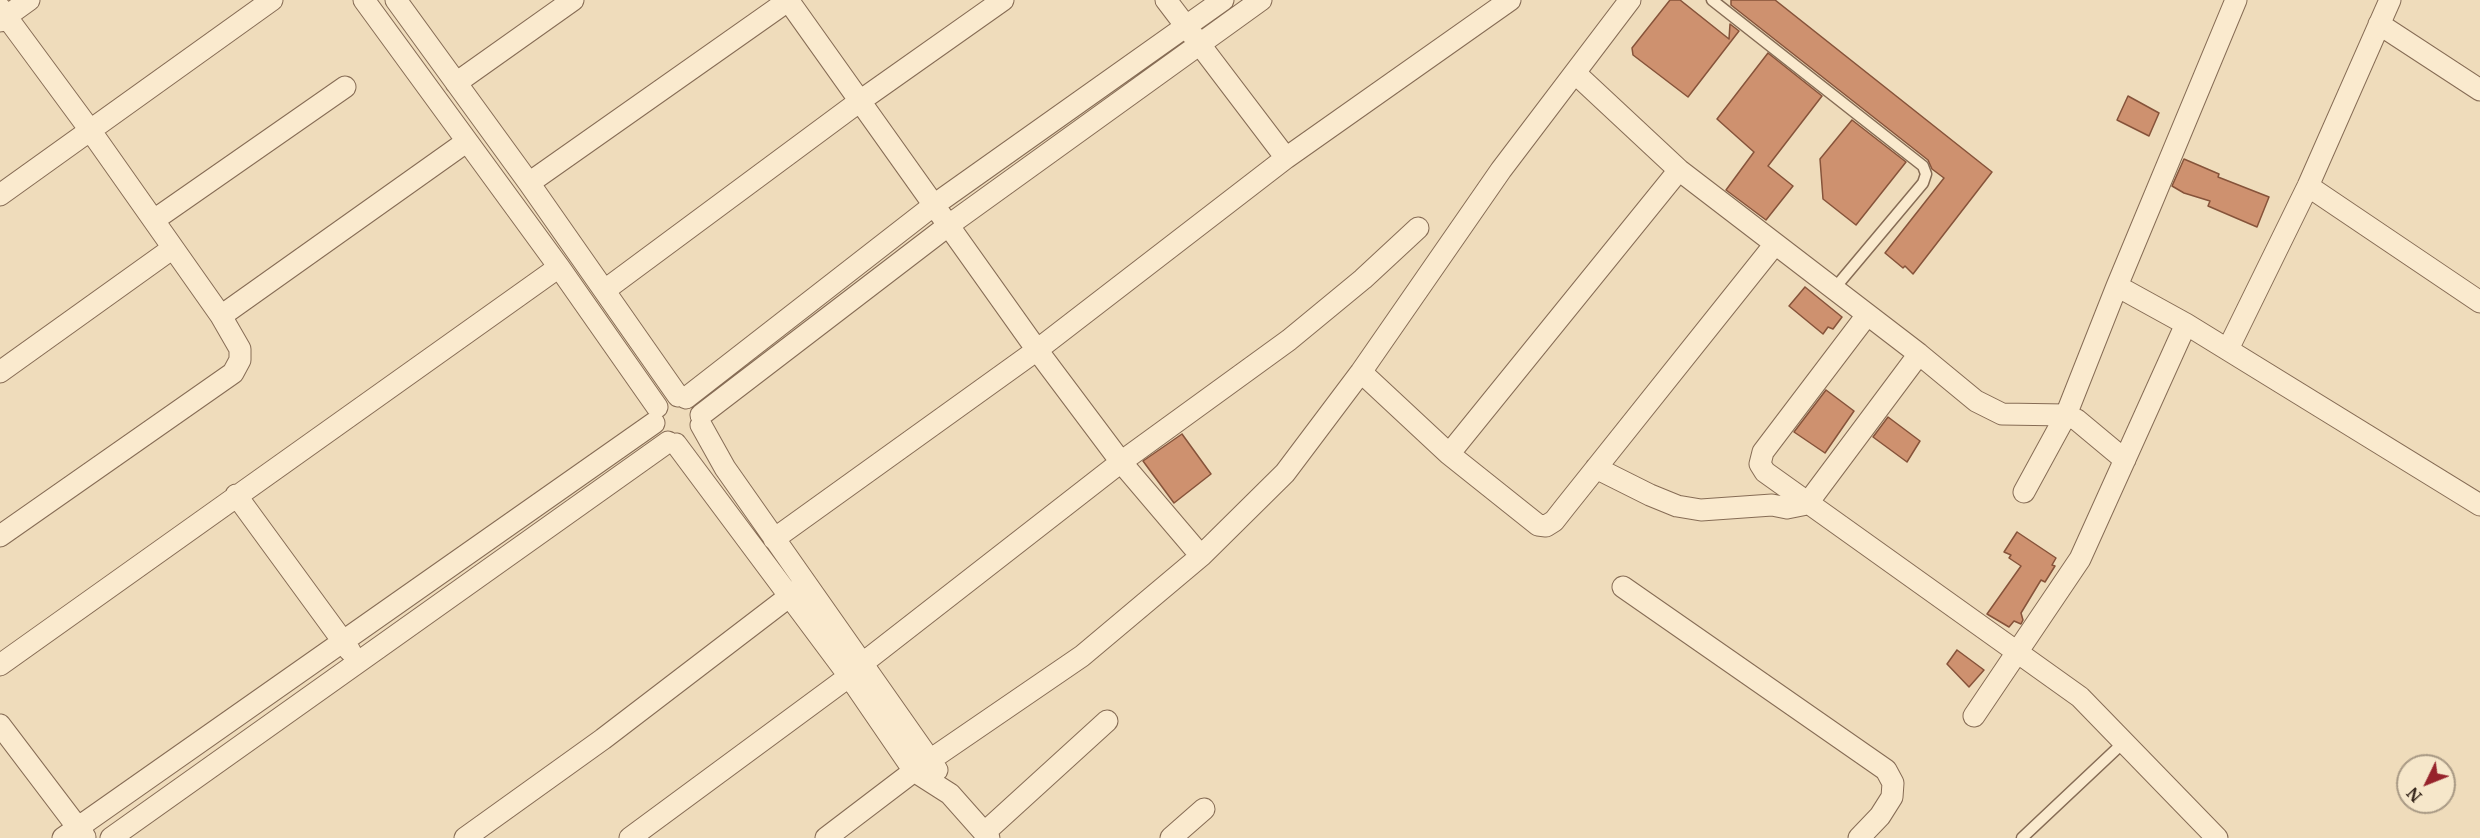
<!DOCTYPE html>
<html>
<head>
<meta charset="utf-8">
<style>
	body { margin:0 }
	#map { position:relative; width:2480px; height:838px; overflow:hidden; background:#efdcbb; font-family:Merriweather,serif }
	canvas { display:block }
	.north { position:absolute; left:2396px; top:754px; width:60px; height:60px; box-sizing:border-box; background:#f6e7ca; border:2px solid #a89984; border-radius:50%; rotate:227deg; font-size:16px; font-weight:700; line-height:24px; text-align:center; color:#34251a }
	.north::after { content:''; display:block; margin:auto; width:21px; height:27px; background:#96232b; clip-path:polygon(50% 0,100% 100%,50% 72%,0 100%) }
</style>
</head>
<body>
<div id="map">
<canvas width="2480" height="838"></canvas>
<div class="north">N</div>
</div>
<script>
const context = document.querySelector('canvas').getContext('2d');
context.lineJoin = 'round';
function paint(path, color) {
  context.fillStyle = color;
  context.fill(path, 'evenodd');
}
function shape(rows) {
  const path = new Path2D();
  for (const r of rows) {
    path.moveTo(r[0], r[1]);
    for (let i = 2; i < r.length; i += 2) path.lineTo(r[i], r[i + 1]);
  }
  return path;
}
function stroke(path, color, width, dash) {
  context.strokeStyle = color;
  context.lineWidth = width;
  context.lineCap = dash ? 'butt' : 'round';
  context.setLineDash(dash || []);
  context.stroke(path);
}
const building = shape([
	[1670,0,1680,0,1729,39,1730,24,1739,31,1688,97,1633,55,1632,48,1670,0],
	[1731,0,1775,0,1992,172,1913,274,1905,266,1903,268,1885,253,1944,178,1932,169,1928,160,1731,5,1731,0],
	[1768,53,1822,96,1768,166,1793,186,1766,220,1726,190,1754,152,1717,119,1768,53],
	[2128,96,2159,113,2149,136,2117,120,2128,96],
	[1852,120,1906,162,1856,225,1823,199,1820,159,1852,120],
	[2184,159,2219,174,2218,177,2269,197,2257,227,2208,206,2210,201,2184,193,2172,186,2184,159],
	[1805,287,1842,317,1833,329,1828,327,1823,334,1789,306,1805,287],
	[1826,390,1854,411,1825,453,1794,432,1826,390],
	[1888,417,1920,441,1907,462,1873,437,1888,417],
	[1182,434,1211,474,1174,503,1143,461,1182,434],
	[2017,532,2056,558,2052,565,2055,566,2045,582,2041,580,2021,613,2023,620,2021,624,2014,621,2009,627,1987,614,2021,566,2009,558,2011,555,2004,552,2017,532],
	[1957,650,1984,670,1969,687,1947,664,1957,650]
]);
paint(building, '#ce916f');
stroke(building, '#86533a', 1.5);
const service = shape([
	[1712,0,1923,166,1926,174,1923,183,1834,289],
	[2022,838,2124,742]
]);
const minor = shape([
	[364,0,559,267,657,407],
	[396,0,529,183,678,396],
	[788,0,1037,350,1121,462,1201,556],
	[1166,0,1286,158],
	[0,8,90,130,221,316,240,349,240,360,233,373,0,536],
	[0,21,29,0],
	[2379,24,2480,90],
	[1575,73,1679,170,1919,354,1976,401,2002,414,2066,415,2077,420,2125,460],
	[456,83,573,0],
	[529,183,789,0],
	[2308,186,2480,302],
	[0,195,272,0],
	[154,220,345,87],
	[2117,286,2186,324,2480,505],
	[605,290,860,101,1003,0],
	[1867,315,1763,452,1760,464,1765,472,2080,697,2217,838],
	[221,316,466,142],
	[2228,349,2308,186,2390,0],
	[0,372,173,248],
	[1361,372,1449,454,1538,525,1546,526,1554,521,1565,507,1775,244],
	[686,398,934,205,1223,0],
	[701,415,949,225,1261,0],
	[701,425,725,468,937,770],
	[676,444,849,676,914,771,950,794,989,838],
	[1449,454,1679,170],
	[1596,468,1650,495,1677,506,1701,510,1772,505,1787,508,1807,504,1919,354],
	[2024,492,2066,415,2117,286,2236,0],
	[236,495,350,651],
	[774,539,1037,350,1286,158,1510,0],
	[1623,587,1886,770,1893,783,1892,797,1880,816,1859,838],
	[0,665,559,267],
	[1974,716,2080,559,2186,324],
	[0,725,85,837],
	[984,833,1107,721],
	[63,838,654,423],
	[111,838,668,442],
	[465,838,603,739,799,589],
	[630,838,851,675,863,663,1121,462,1289,340,1363,279,1418,228],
	[826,838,914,771,1082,656,1201,556,1285,473,1361,372,1501,170,1630,0],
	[1171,838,1204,809]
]);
stroke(service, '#866c55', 13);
stroke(minor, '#866c55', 23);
stroke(service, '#faeace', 10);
stroke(minor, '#faeace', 21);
</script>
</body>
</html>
